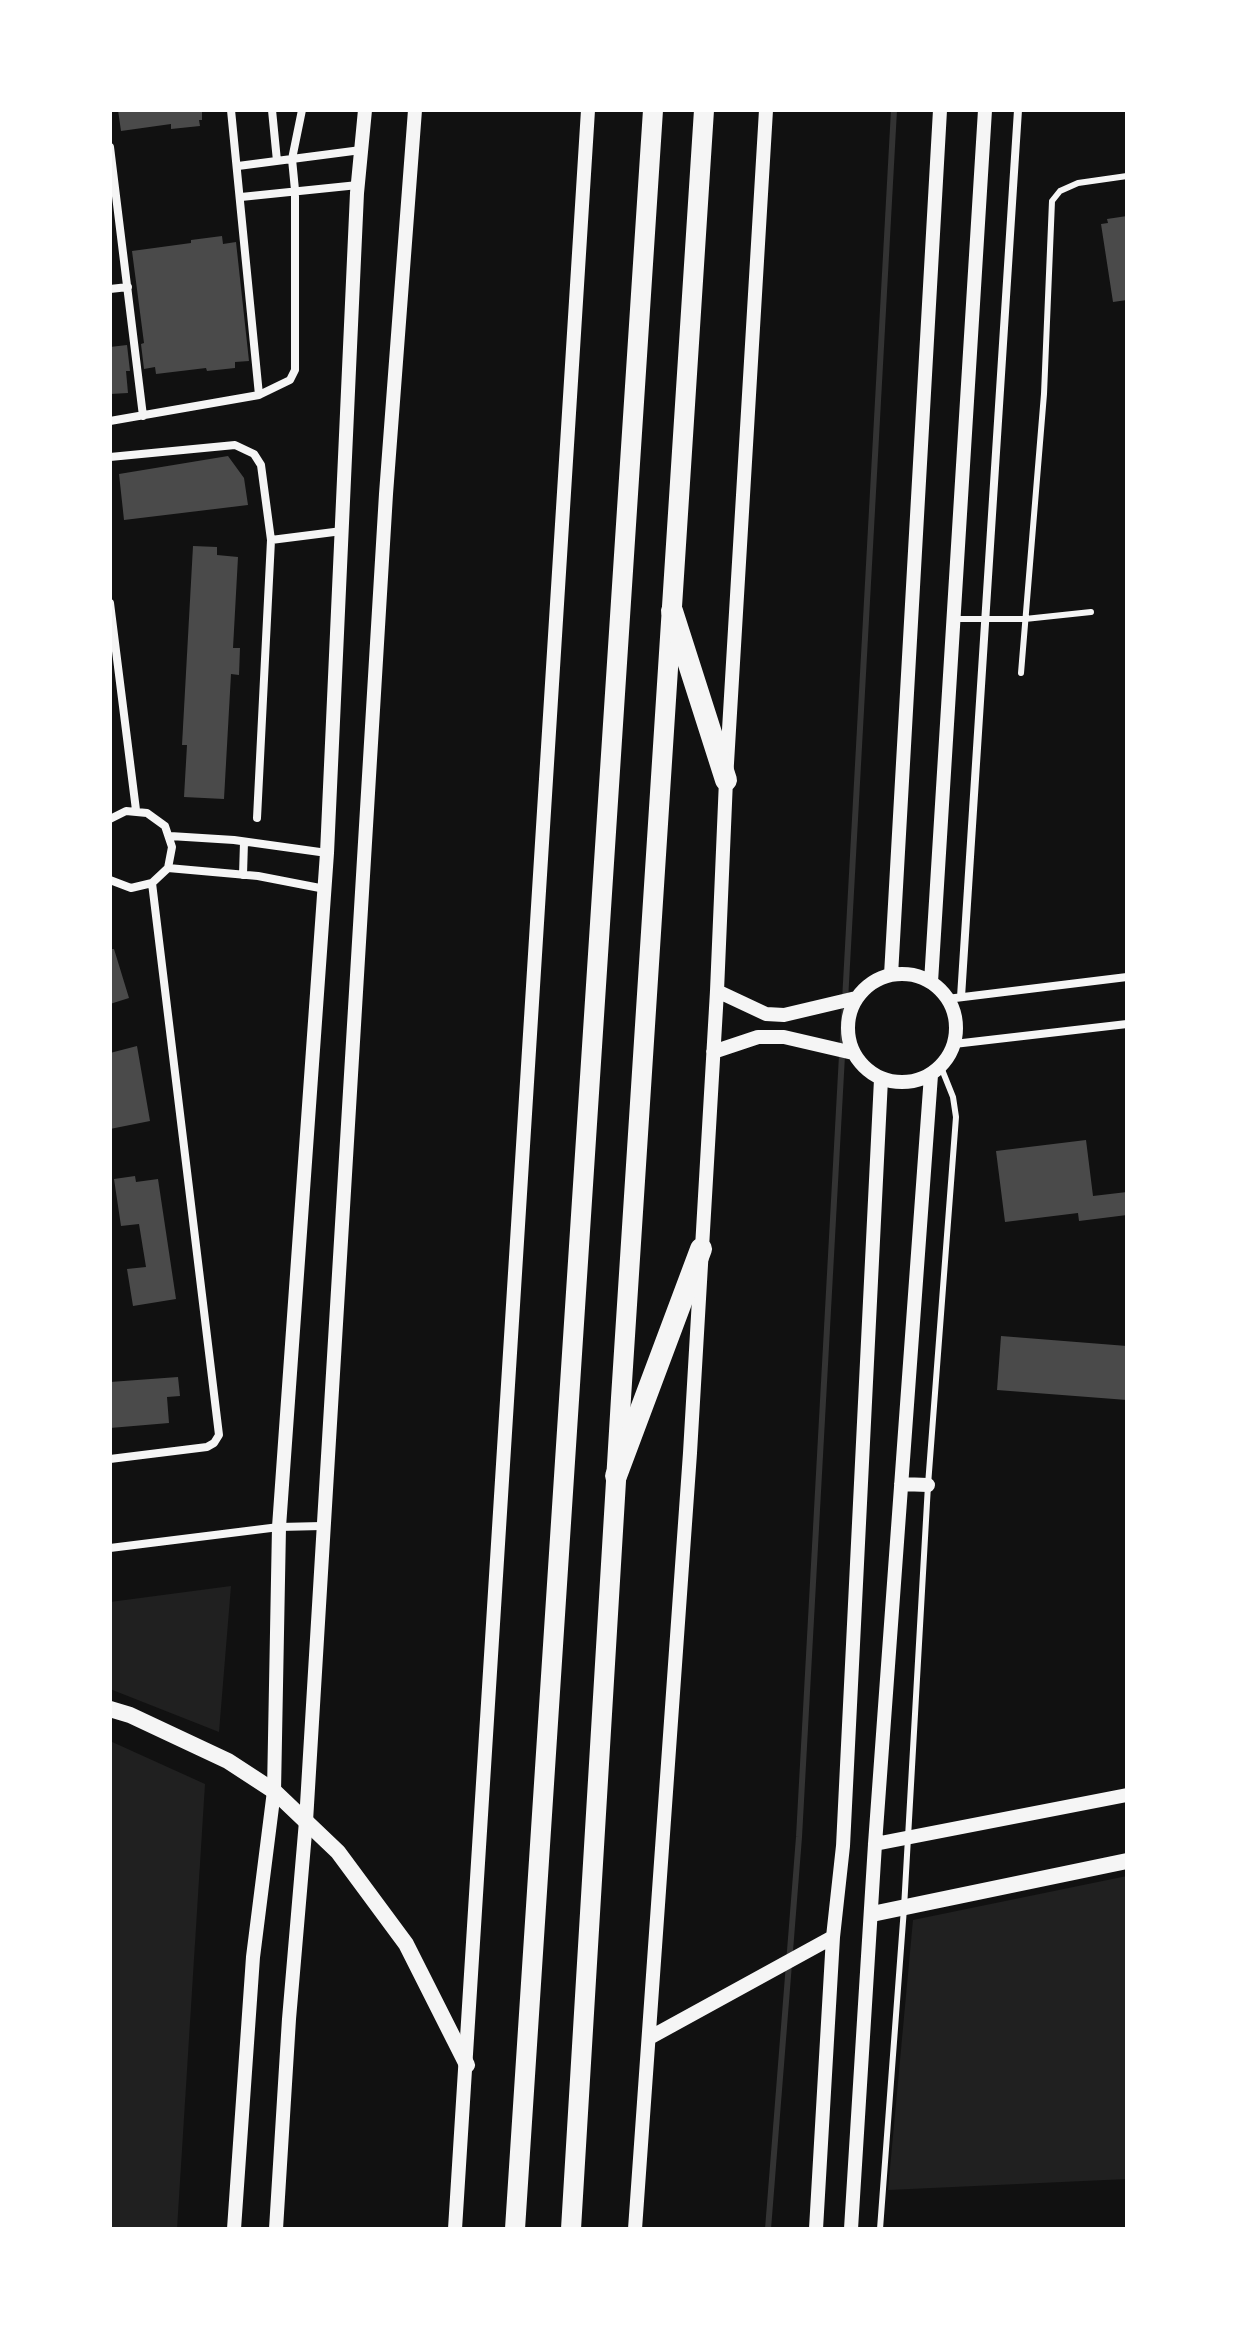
<!DOCTYPE html>
<html>
<head>
<meta charset="utf-8">
<style>
	body { margin:0 }
	#map { position:relative; width:1237px; height:2339px; overflow:hidden; background:#111; font-family:"DejaVu Sans",sans-serif }
	canvas { display:block }
	.frame { position:absolute; inset:0; border:112px solid #fff; pointer-events:none }
</style>
</head>
<body>
<div id="map">
<canvas width="1237" height="2339"></canvas>
<div class="frame"></div>
</div>
<script>
const context = document.querySelector('canvas').getContext('2d');
context.lineJoin = 'round';
function paint(path, color) {
  context.fillStyle = color;
  context.fill(path, 'evenodd');
}
function shape(rows) {
  const path = new Path2D();
  for (const r of rows) {
    if (r.length === 3) {
      path.moveTo(r[0] + r[2], r[1]);
      path.arc(r[0], r[1], r[2], 0, 2 * Math.PI);
      continue;
    }
    path.moveTo(r[0], r[1]);
    for (let i = 2; i < r.length; i += 2) path.lineTo(r[i], r[i + 1]);
  }
  return path;
}
function stroke(path, color, width, dash) {
  context.strokeStyle = color;
  context.lineWidth = width;
  context.lineCap = dash ? 'butt' : 'round';
  context.setLineDash(dash || []);
  context.stroke(path);
}
paint(shape([
	[231,1586,219,1732,110,1689,110,1602],
	[110,1741,205,1784,177,2229,110,2229],
	[1127,1876,1127,2179,888,2190,913,1920]
]), '#202020');
stroke(shape([
	[768,2229,799,1837,894,110]
]), '#333', 6);
paint(shape([
	[118,110,202,110,202,120,199,120,200,126,171,129,171,124,121,131],
	[1127,216,1127,300,1113,302,1101,224,1108,223,1107,219],
	[222,236,223,244,236,242,249,361,235,362,235,368,207,371,206,368,156,374,155,367,144,369,141,344,144,343,132,251,191,243,191,240],
	[127,345,130,371,126,371,128,393,110,394,110,347],
	[228,456,244,478,248,505,124,520,119,474],
	[193,546,217,547,217,555,238,557,233,648,240,648,239,675,231,674,224,799,184,797,187,745,182,745],
	[110,949,114,949,129,998,110,1004],
	[137,1046,150,1121,110,1129,110,1053],
	[1086,1140,1093,1196,1127,1192,1127,1215,1079,1221,1078,1213,1005,1222,996,1151],
	[135,1176,136,1182,158,1179,176,1299,133,1306,127,1269,146,1267,139,1224,121,1226,114,1179],
	[1001,1336,1127,1346,1127,1400,997,1390],
	[178,1377,180,1396,167,1397,169,1423,110,1428,110,1382]
]), '#4a4a4a');
stroke(shape([
	[955,619,1025,619,1091,612],
	[1021,673,1044,394,1052,201,1060,191,1078,183,1127,176],
	[880,2229,904,1908,928,1485,956,1117,953,1097,941,1067]
]), '#f5f5f5', 6);
stroke(shape([
	[231,110,259,395],
	[272,110,277,161],
	[110,147,143,416],
	[238,166,361,150],
	[241,197,358,185],
	[110,289,128,287],
	[110,421,259,395,290,380,295,370,295,190,292,159,302,110],
	[110,457,235,445,254,454,261,465,271,540,257,818],
	[271,540,342,531],
	[110,603,136,810],
	[110,819,126,811,147,813,165,826,172,847,168,868,152,883,131,888,110,880],
	[170,836,234,840,327,853],
	[168,868,258,876,325,889],
	[243,875,244,842],
	[961,997,1018,110],
	[947,999,1127,977],
	[954,1044,1127,1024],
	[110,1459,207,1447,214,1443,219,1435,152,883],
	[110,1548,279,1527,322,1526]
]), '#f5f5f5', 8);
stroke(shape([
	[902,1028,54],
	[891,975,940,110],
	[931,982,985,110],
	[717,991,766,1014,784,1015,856,998],
	[713,1052,758,1037,784,1037,853,1053],
	[901,1484,928,1485],
	[875,1844,1127,1795],
	[649,2038,833,1937],
	[234,2229,253,1957,274,1791,279,1527,327,853,357,193,365,110],
	[276,2229,289,2019,306,1821,386,494,415,110],
	[455,2229,588,110],
	[635,2229,690,1453,717,991,726,780,766,110],
	[816,2229,833,1937,843,1846,881,1079],
	[851,2229,875,1844,931,1075]
]), '#f5f5f5', 14);
stroke(shape([
	[110,1709,130,1715,228,1761,274,1791,338,1852,406,1944,467,2065],
	[872,1914,1127,1861]
]), '#f5f5f5', 16);
stroke(shape([
	[515,2229,653,110],
	[571,2229,621,1398,704,110]
]), '#f5f5f5', 20);
stroke(shape([
	[672,611,726,780],
	[616,1476,701,1249]
]), '#f5f5f5', 22);
</script>
</body>
</html>
